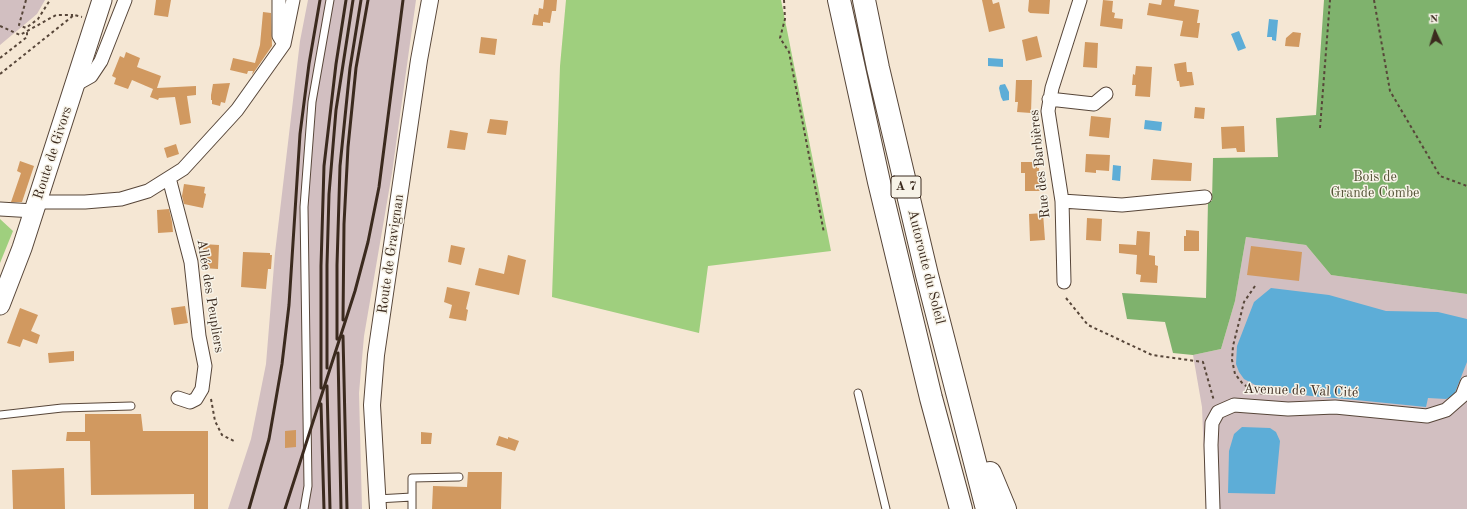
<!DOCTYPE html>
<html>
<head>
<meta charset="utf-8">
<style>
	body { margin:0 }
	#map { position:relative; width:1467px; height:509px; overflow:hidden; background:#f5e7d4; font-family:"Old Standard TT",serif }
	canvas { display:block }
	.north { position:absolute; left:1415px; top:12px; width:40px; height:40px; -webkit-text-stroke:3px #f7f3e8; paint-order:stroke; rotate:356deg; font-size:11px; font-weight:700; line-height:16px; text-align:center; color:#3b2a1e }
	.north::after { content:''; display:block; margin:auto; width:14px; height:18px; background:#3b2a1e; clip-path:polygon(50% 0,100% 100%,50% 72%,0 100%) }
</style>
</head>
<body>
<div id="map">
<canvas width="1467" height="509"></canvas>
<div class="north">N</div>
</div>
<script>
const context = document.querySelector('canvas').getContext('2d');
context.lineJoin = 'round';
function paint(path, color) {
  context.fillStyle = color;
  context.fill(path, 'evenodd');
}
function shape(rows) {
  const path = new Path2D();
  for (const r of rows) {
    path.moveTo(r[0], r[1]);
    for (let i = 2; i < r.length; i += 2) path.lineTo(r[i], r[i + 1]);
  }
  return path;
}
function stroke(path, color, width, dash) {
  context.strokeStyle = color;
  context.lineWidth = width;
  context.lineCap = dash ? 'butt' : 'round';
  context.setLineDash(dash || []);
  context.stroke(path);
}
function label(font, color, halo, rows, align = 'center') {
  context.font = font + ' "Old Standard TT",serif';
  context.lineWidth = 3;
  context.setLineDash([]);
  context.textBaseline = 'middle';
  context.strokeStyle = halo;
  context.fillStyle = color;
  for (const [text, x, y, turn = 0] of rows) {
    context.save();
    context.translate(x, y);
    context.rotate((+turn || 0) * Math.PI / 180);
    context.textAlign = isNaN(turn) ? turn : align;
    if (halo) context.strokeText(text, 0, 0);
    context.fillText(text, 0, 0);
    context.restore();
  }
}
paint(shape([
	[0,0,45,0,37,14,0,45],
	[308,0,416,0,392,173,364,336,359,393,362,509,228,509,251,439,266,364,275,253,300,41],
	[1246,237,1306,245,1331,275,1467,294,1467,509,1206,509,1202,407,1193,355,1221,349,1235,301]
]), '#d2bfc1');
paint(shape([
	[566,0,781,0,831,251,708,266,699,333,552,297,560,66],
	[0,219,13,231,0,263]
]), '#9fcf7e');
paint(shape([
	[1324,0,1467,0,1467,294,1331,275,1306,245,1246,237,1235,301,1221,349,1193,355,1173,353,1165,322,1127,319,1122,293,1206,298,1208,201,1212,201,1213,158,1278,157,1276,118,1316,115]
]), '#7fb26d');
paint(shape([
	[1269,19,1278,20,1276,41,1272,40,1272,37,1267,37],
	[1239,31,1246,48,1238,51,1231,34],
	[988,58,1003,59,1003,67,988,66],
	[1005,84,1009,92,1009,100,1003,101,1001,97,999,88,1000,85],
	[1145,120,1162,122,1161,131,1144,129],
	[1113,165,1121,166,1120,181,1112,180],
	[1271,288,1329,295,1386,311,1438,312,1467,319,1467,362,1454,395,1446,399,1428,398,1426,407,1346,399,1311,396,1276,391,1259,387,1244,379,1239,372,1236,364,1237,346,1254,302],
	[1242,427,1270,428,1276,432,1280,441,1275,494,1228,493,1229,451,1234,434]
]), '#5dadd7');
paint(shape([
	[156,0,171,0,168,17,154,15],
	[544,0,557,0,556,11,552,11,550,23,543,22,543,26,532,25,534,14,538,15,539,8,543,9],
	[982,0,992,0,993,4,999,2,1005,28,989,32],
	[1029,0,1050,0,1049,14,1030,13,1028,11],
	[1103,0,1113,1,1112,12,1115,13,1114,18,1123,19,1122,29,1100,26],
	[1162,0,1175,0,1174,6,1199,10,1197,23,1200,23,1198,38,1180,36,1183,21,1147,15,1149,3,1161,5],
	[263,12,271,13,272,46,252,75,253,71,248,71,247,74,230,70,233,58,255,63,260,45],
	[1293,32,1301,33,1299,47,1285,46,1286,38],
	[1037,36,1042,57,1026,61,1022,40],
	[481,37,497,39,495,55,479,53],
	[1085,42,1098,43,1097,68,1083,67],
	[126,52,140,58,137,67,161,76,157,88,196,86,196,95,187,96,191,123,180,125,175,97,159,98,158,100,150,97,153,89,132,80,128,89,114,84,116,78,112,76,120,56,124,58],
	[1186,62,1187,72,1192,72,1194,85,1180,87,1179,81,1177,81,1174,64],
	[1136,66,1152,67,1150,97,1135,96,1136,85,1132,85,1133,74,1135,75],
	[1016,80,1032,80,1031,113,1017,112,1018,102,1015,102],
	[230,83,225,103,221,102,220,106,212,104,212,100,211,100,211,95,213,84],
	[1195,107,1205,108,1204,119,1194,118],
	[1091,116,1111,118,1109,138,1089,136],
	[490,119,508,121,506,135,487,133],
	[1244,126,1245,152,1237,152,1236,148,1222,149,1221,127],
	[450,130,468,133,465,150,447,148],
	[176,144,179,154,167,158,164,148],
	[1086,154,1110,155,1109,171,1096,170,1096,173,1085,172],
	[1153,159,1192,163,1191,181,1151,180],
	[20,161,34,166,22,202,11,202,21,173,17,171],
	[1021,162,1037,162,1037,168,1039,168,1039,180,1041,180,1041,191,1025,191,1025,173,1021,173],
	[184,184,205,187,204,193,206,194,203,208,184,204,182,196],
	[169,209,172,222,173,232,158,233,157,210],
	[1043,213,1045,240,1030,241,1029,214],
	[1087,218,1102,219,1101,241,1086,240],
	[1186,230,1199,231,1199,251,1184,251,1184,236,1186,236],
	[1137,231,1150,232,1149,255,1155,256,1155,265,1158,266,1157,283,1140,282,1141,275,1136,274,1137,255,1119,253,1119,244,1136,245],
	[203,244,219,245,218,269,203,268],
	[451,245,465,248,461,265,448,262],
	[1251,246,1302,252,1299,281,1247,275],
	[243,252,270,253,270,255,272,255,271,269,268,269,266,289,241,287],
	[508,255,526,260,519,295,475,285,479,268,504,274],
	[447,287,470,292,466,309,468,310,466,321,449,318,452,305,444,302],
	[185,306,188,323,174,325,171,308],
	[20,308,38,315,31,331,40,335,37,344,23,339,20,347,7,343],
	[74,351,74,361,49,363,48,353],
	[85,414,141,414,143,431,208,431,208,509,194,509,194,494,91,495,90,441,66,441,67,432,85,432],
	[296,430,296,447,285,448,285,431],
	[421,432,432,433,431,444,421,444],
	[499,436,508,439,508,437,519,441,515,451,496,445],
	[64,468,65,509,13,509,12,470],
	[468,472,502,472,501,509,432,509,433,486,467,487]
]), '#d19960');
const service = shape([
	[858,393,886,509],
	[0,415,62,408,131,406],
	[377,499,412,497],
	[304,509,308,486,304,207,312,102,330,0],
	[412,509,412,478,459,477]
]);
const minor = shape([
	[279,0,279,36,282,41],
	[75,85,91,76,101,61,125,0],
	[1049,99,1094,104,1106,94],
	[169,178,191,262,199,336,205,366,202,389,196,399,190,402,178,398],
	[1062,201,1122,205,1205,197],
	[37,202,85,202,121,199,148,191,183,169,237,110,284,44,293,0],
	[0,209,34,211],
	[1064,282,1062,201,1048,111,1052,88,1080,0],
	[1213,509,1211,445,1212,423,1218,412,1234,405,1288,409,1335,407,1427,416,1446,410,1462,396,1467,383]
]);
const tertiary = shape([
	[378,509,372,405,376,355,419,60,430,0]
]);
const secondary = shape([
	[0,305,22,248,102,0]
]);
const motorway = shape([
	[839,0,879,182,931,398,961,509],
	[864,0,878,68,927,275,987,509],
	[990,473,1005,509]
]);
stroke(service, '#574639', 9);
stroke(minor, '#574639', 15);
stroke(tertiary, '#574639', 18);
stroke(secondary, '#574639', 21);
stroke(motorway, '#574639', 24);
stroke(shape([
	[26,0,19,25,26,28,38,19,50,0],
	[784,0,785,19,780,38,789,52,824,233],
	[1374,0,1390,91,1440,176,1467,186],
	[0,26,20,35,56,15,73,15],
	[0,58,27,37,27,31],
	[0,74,74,15,82,17],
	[1320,128,1330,0],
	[1255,286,1244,302,1233,346,1232,360,1235,374,1243,384,1256,392,1263,394],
	[1066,298,1088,325,1152,355,1203,362,1214,401],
	[211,399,215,421,222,435,236,442]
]), '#574639', 2, [3, 3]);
stroke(service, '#fff', 7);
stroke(minor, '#fff', 13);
stroke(tertiary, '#fff', 16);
stroke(secondary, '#fff', 19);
stroke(motorway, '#fff', 22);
stroke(shape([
	[343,320,344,224,348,147,356,68,368,0],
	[343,336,347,509],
	[337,339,337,265,340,166,350,68,361,0],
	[338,353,341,509],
	[327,368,327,265,329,194,336,110,353,0],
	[327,386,330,509],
	[321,388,321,266,324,166,336,64,346,0],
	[321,404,324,509],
	[249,509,269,439,282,364,289,305,300,134,309,64,320,0],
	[285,509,355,291,368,242,379,187,403,0]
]), '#3b2a1e', 3);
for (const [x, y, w] of [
	[906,187,30]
]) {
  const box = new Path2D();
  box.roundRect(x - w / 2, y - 11, w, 22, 3);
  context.fillStyle = '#f7f3e8';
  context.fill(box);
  stroke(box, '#3b2a1e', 1);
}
label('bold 13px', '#3b2a1e', null, [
	["A 7",906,187]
]);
label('14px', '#3b2a1e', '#f7f3e8', [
	["Route de Givors",53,153,-72],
	["Rue des Barbières",1040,164,-96],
	["Route de Gravignan",391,254,-82],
	["Autoroute du Soleil",926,267,76],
	["Allée des Peupliers",210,296,81],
	["Avenue de Val Cité",1301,391,2]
]);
label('14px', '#545336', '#f7f3e8', [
	["Bois de",1375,177],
	["Grande Combe",1375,193]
]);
</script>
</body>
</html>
